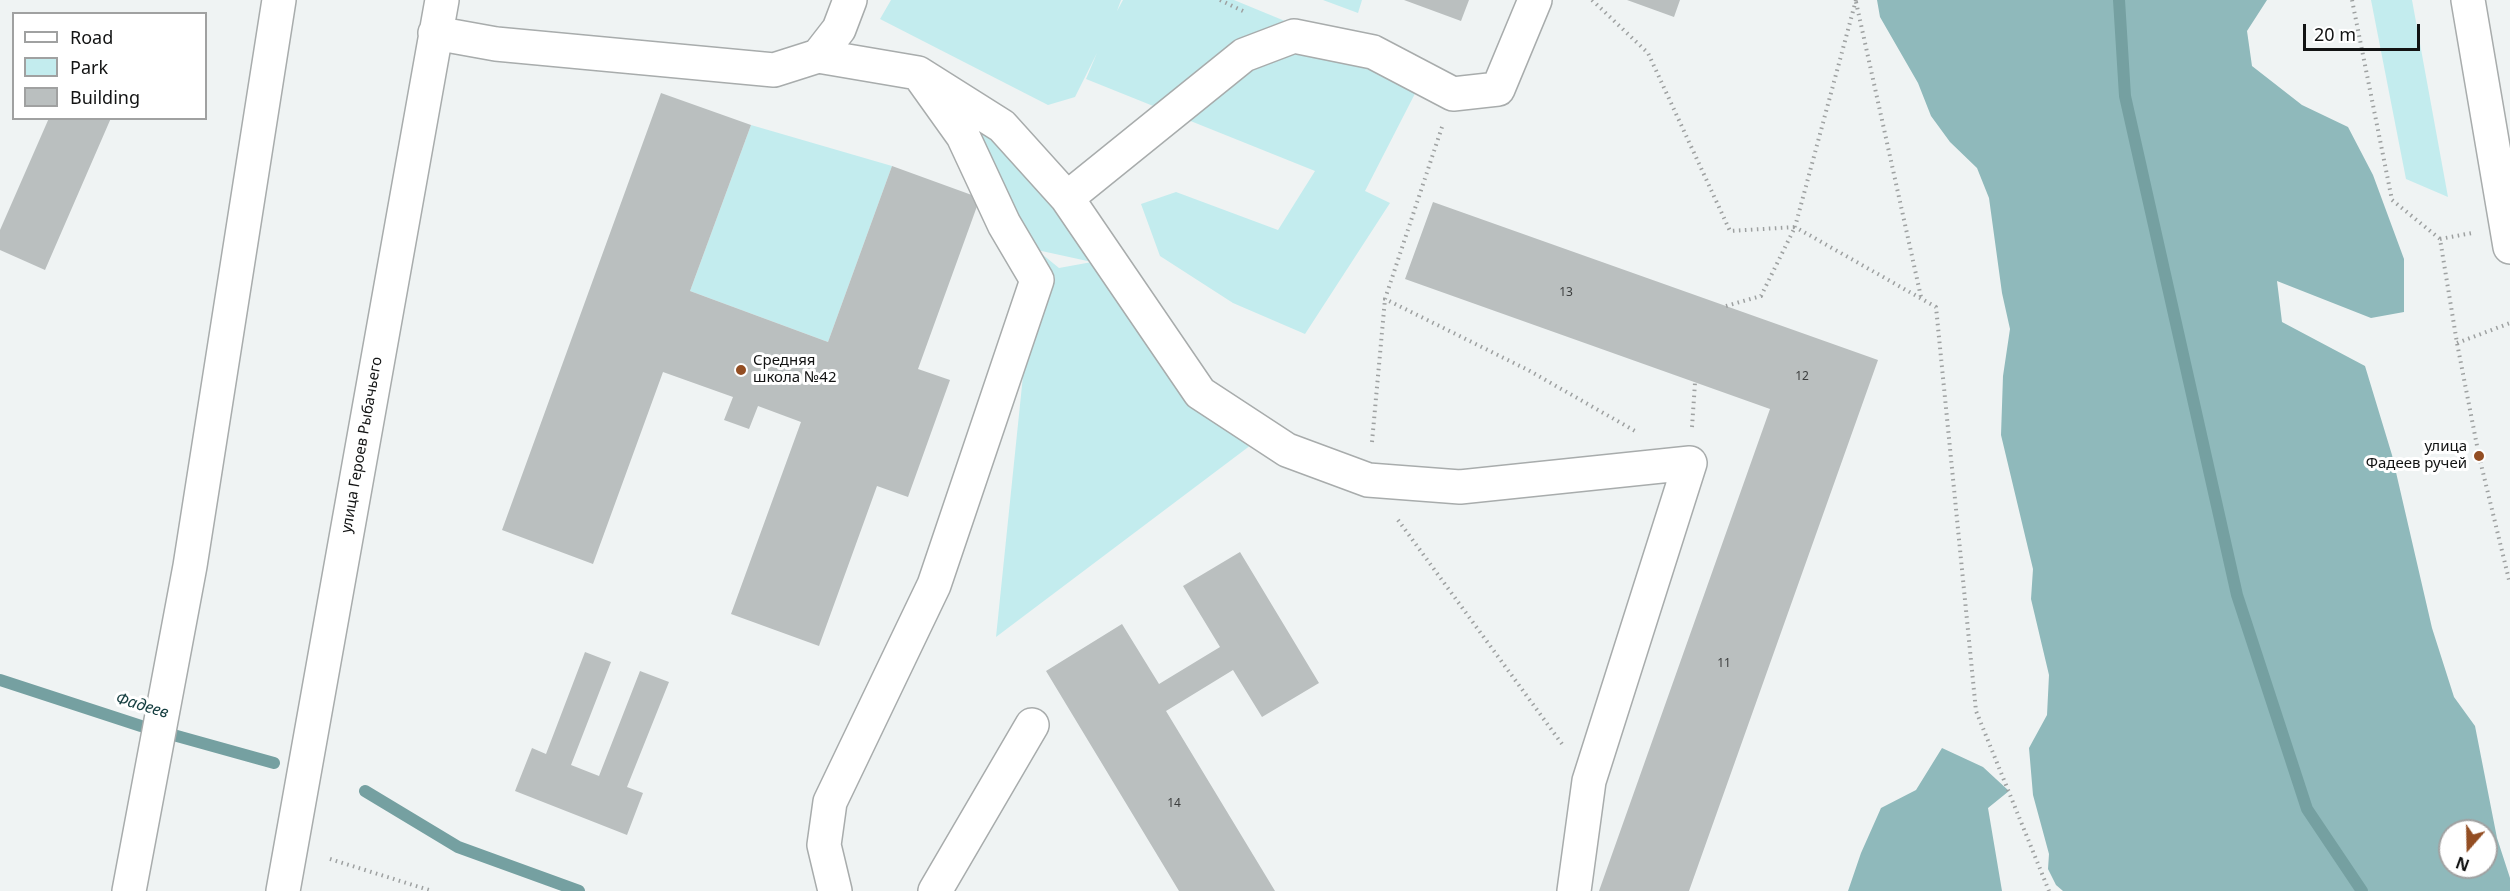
<!DOCTYPE html>
<html>
<head>
<meta charset="utf-8">
<style>
	body { margin:0 }
	#map { position:relative; width:2510px; height:891px; overflow:hidden; background:#eff3f3; font-family:"Noto Sans",sans-serif }
	canvas { display:block }
	.legend { position:absolute; left:12px; top:12px; width:195px; height:108px; box-sizing:border-box; background:#fff; border:2px solid #a0a1a1; margin:0; padding:8px 10px; list-style:none; font-size:18px; color:#121313 }
	.legend li { display:flex; align-items:center; gap:12px; height:30px }
	.legend b { width:30px; border:2px solid #a0a1a1 }
	.north { position:absolute; left:2438px; top:819px; width:60px; height:60px; box-sizing:border-box; background:#fff; border:2px solid #a0a1a1; border-radius:50%; rotate:200deg; font-size:16px; font-weight:700; line-height:24px; text-align:center; color:#121313 }
	.north::after { content:''; display:block; margin:auto; width:21px; height:27px; background:#934e23; clip-path:polygon(50% 0,100% 100%,50% 72%,0 100%) }
	.scale { position:absolute; left:2303px; top:24px; width:117px; height:27px; box-sizing:border-box; border:3px solid #121313; border-top:0; padding-left:8px; font-size:18px; line-height:21px; white-space:nowrap; color:#121313; -webkit-text-stroke:4px #fff; paint-order:stroke }
</style>
</head>
<body>
<div id="map">
<canvas width="2510" height="891"></canvas>
<ul class="legend">
<li><b style="height:8px;background:#fff"></b>Road</li>
<li><b style="height:16px;background:#c3ecee"></b>Park</li>
<li><b style="height:16px;background:#babfbf"></b>Building</li>
</ul>
<div class="north">N</div>
<div class="scale">20 m</div>
</div>
<script>
const context = document.querySelector('canvas').getContext('2d');
context.lineJoin = 'round';
function paint(path, color) {
  context.fillStyle = color;
  context.fill(path, 'evenodd');
}
function shape(rows) {
  const path = new Path2D();
  for (const r of rows) {
    path.moveTo(r[0], r[1]);
    for (let i = 2; i < r.length; i += 2) path.lineTo(r[i], r[i + 1]);
  }
  return path;
}
function stroke(path, color, width, dash) {
  context.strokeStyle = color;
  context.lineWidth = width;
  context.lineCap = dash ? 'butt' : 'round';
  context.setLineDash(dash || []);
  context.stroke(path);
}
function label(font, color, halo, rows, align = 'center') {
  context.font = font + ' "Noto Sans",sans-serif';
  context.lineWidth = 6;
  context.setLineDash([]);
  context.textBaseline = 'middle';
  context.strokeStyle = halo;
  context.fillStyle = color;
  for (const [text, x, y, turn = 0] of rows) {
    context.save();
    context.translate(x, y);
    context.rotate((+turn || 0) * Math.PI / 180);
    context.textAlign = isNaN(turn) ? turn : align;
    if (halo) context.strokeText(text, 0, 0);
    context.fillText(text, 0, 0);
    context.restore();
  }
}
paint(shape([
	[891,0,1121,0,1117,11,1123,0,1234,0,1423,78,1365,191,1390,203,1305,334,1233,303,1160,256,1141,204,1176,192,1278,230,1315,171,1086,79,1097,53,1075,97,1048,105,880,19],
	[1323,0,1362,0,1358,13],
	[2371,0,2412,0,2448,197,2406,179],
	[952,94,1114,267,1251,445,996,637,1036,250],
	[1037,250,1092,262,1059,268],
	[751,125,892,166,828,342,690,291]
]), '#c3ecee');
paint(shape([
	[1877,0,2267,0,2247,31,2252,66,2302,105,2348,127,2373,175,2404,259,2404,312,2371,318,2277,281,2282,322,2365,366,2392,455,2432,628,2454,697,2475,726,2497,838,2510,878,2510,891,2063,891,2056,885,2048,869,2049,854,2033,795,2029,748,2047,715,2049,675,2031,599,2033,569,2001,435,2003,376,2010,329,2002,293,1989,198,1977,168,1950,142,1931,116,1918,83,1880,17],
	[2450,831,2486,831,2486,867,2450,867],
	[1942,748,1983,767,2009,791,1988,808,2002,891,1848,891,1861,853,1881,808,1916,790]
]), '#8fb9bb');
stroke(shape([
	[2119,0,2125,96,2237,595,2307,809,2362,891],
	[0,680,141,726,274,763],
	[365,791,458,847,579,891]
]), '#75a0a1', 12);
paint(shape([
	[1404,0,1469,0,1461,21],
	[1627,0,1680,0,1674,17],
	[661,93,751,125,690,291,828,342,892,166,980,198,918,369,950,380,908,497,877,486,819,646,731,614,801,422,758,406,749,429,724,420,733,397,663,372,593,564,502,530],
	[49,118,111,118,45,270,0,250,0,230],
	[1433,202,1878,360,1689,891,1599,891,1770,409,1405,279],
	[1240,552,1319,683,1262,717,1233,670,1166,711,1275,891,1179,891,1046,671,1122,624,1159,684,1220,647,1183,586],
	[585,652,611,662,571,765,599,776,640,671,669,682,627,787,643,793,627,835,515,791,532,748,546,754]
]), '#babfbf');
const minor = shape([
	[1535,0,1498,89,1453,94,1373,52,1294,36,1244,55,1067,198,1200,393,1287,450,1368,480,1460,487,1690,463,1589,781,1574,891],
	[435,33,496,44,774,70,818,56,839,29,850,0],
	[818,56,918,73,1002,126,1067,198],
	[129,891,190,566,279,0],
	[283,891,442,0],
	[835,891,824,845,830,802,934,585,1037,280,1004,224,963,136,918,73],
	[935,891,1032,725]
]);
const major = shape([
	[2468,0,2510,247]
]);
stroke(minor, '#a8acac', 36);
stroke(major, '#a8acac', 36);
stroke(shape([
	[1220,0,1247,13],
	[1592,0,1648,53,1730,231,1795,227,1761,296,1726,306],
	[1856,0,1795,227,1936,307,1976,711,2049,891],
	[2352,0,2392,200,2440,239,2457,343,2479,456,2510,584],
	[1856,2,1921,297],
	[1442,127,1385,299,1528,370,1635,431],
	[2440,239,2472,233],
	[2457,343,2510,323],
	[1692,427,1695,383],
	[1372,442,1385,299],
	[1398,520,1562,744],
	[330,859,432,891]
]), '#9ea1a1', 4, [1.5, 4.5]);
stroke(minor, '#fff', 33);
stroke(major, '#fff', 33);
for (const [x, y, r, color] of [
	[741,370,6,"#934e23"],
	[2479,456,6,"#934e23"]
]) {
  const dot = new Path2D();
  dot.arc(x, y, r, 0, 2 * Math.PI);
  context.fillStyle = color;
  context.fill(dot);
  stroke(dot, '#fff', 2);
}
label('12px', '#3c3e3e', null, [
	["13",1566,293],
	["12",1802,377],
	["11",1724,664],
	["14",1174,804]
]);
label('15px', '#121313', '#fff', [
	["Средняя",753,361],
	["школа №42",753,378],
	["улица",2467,447,"right"],
	["Фадеев ручей",2467,464,"right"]
], 'left');
label('15px', '#121313', '#fff', [
	["улица Героев Рыбачьего",362,445,-80]
]);
label('italic 16px', '#143d3f', '#fff', [
	["Фадеев",142,706,17]
]);
</script>
</body>
</html>
